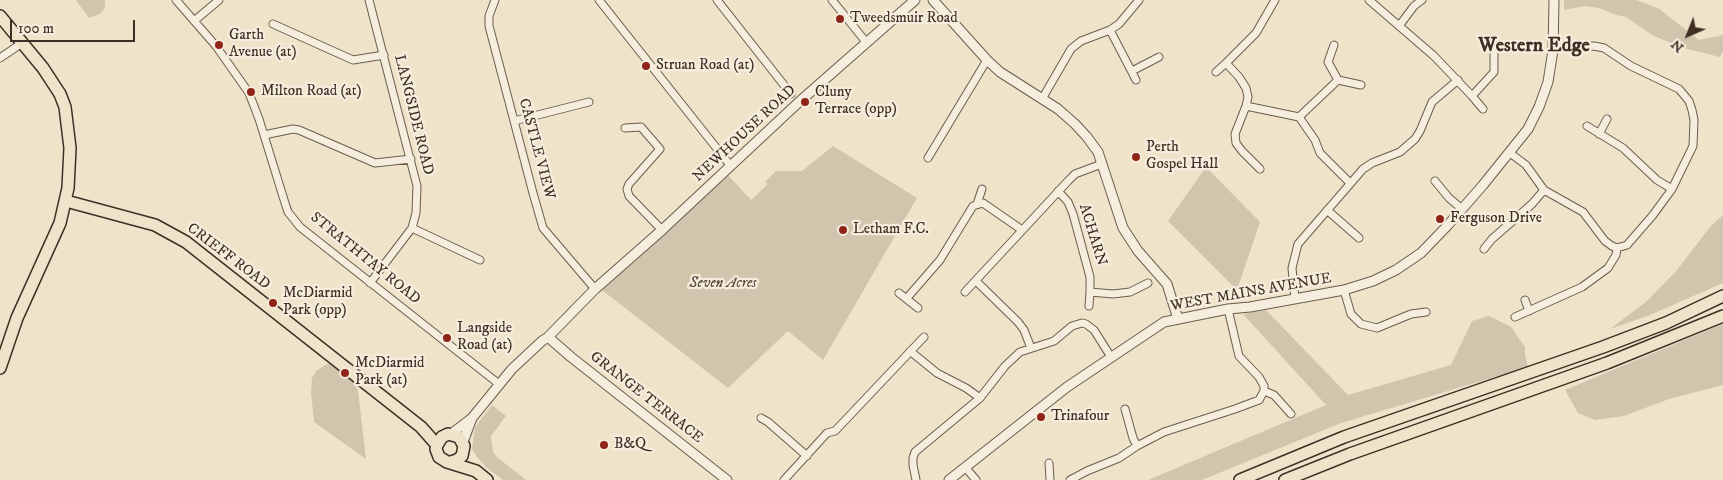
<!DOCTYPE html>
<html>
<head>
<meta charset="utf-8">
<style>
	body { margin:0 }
	#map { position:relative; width:1723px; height:480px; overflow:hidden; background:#efe4ca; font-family:"IM FELL DW Pica",serif }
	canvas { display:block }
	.north { position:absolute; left:1663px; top:10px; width:50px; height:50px; -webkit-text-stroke:4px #f5eddd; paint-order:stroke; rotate:224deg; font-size:14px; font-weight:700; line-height:20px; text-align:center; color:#3f2e24 }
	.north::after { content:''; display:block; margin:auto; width:18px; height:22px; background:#3f2e24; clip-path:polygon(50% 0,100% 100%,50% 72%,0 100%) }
	.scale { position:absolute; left:10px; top:20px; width:125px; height:22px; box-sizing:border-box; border:2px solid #3f2e24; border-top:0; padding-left:6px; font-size:15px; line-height:18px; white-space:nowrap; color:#3f2e24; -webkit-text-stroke:4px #f5eddd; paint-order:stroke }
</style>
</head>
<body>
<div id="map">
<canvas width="1723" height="480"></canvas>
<div class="north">N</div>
<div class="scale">100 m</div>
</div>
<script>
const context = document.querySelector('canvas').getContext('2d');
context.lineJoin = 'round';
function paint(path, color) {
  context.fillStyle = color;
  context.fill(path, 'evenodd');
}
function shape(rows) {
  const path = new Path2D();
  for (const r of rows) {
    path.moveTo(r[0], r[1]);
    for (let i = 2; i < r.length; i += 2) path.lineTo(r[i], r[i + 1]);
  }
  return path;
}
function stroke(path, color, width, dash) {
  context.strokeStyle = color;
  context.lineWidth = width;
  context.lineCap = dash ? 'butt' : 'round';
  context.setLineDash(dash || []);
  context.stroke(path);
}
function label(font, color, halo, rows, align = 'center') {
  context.font = font + ' "IM FELL DW Pica",serif';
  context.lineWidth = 4.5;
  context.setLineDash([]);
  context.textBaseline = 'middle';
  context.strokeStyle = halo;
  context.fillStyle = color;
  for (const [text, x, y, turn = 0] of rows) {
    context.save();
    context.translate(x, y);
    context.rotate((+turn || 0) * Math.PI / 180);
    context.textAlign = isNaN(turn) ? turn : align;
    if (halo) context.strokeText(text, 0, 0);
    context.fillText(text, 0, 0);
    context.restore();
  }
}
paint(shape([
	[76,0,105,0,105,8,100,14,89,18],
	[1564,0,1636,0,1658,8,1699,40,1723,35,1723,51,1720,57,1683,48,1652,35,1626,17,1616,15,1599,8,1584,6,1564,10],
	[833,146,917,198,823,360,788,331,728,388,602,290,727,174,751,200,768,184,765,182,776,171,802,171],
	[1206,167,1260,222,1237,290,1168,221],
	[1723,215,1723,283,1650,315,1610,329,1647,301,1677,270,1710,227],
	[1266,310,1348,395,1451,365,1472,321,1489,316,1511,327,1525,347,1525,354,1528,367,1341,423,1202,480,1148,480,1326,405,1243,314],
	[1723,324,1723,385,1669,399,1624,416,1595,420,1578,413,1565,390],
	[332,363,353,380,358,391,366,459,314,422,311,391,312,378,316,371,325,365],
	[492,405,506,416,491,436,493,452,498,458,526,480,503,480,488,469,477,457,472,449,475,427]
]), '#d1c5ae');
const minor = shape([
	[176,0,216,46,249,93,259,119,285,203,288,212,300,227,499,384],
	[369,0,417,186,416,213,412,228,370,283],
	[495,0,489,16,489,26,533,193,543,228,595,289],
	[599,0,730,165],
	[717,0,791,94],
	[832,0,866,42],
	[1275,0,1256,33,1226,63,1239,77,1246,88,1248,97,1246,106,1299,117,1315,140,1320,153,1350,183],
	[1369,0,1434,56,1472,96,1494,72,1494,45],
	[194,21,219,0],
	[273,24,353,60,384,55],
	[1399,26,1414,6,1422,0],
	[1110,30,1136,80],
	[1334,45,1328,62,1338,80,1361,85],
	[0,58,22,43],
	[1132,71,1159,57],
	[1216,72,1226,63],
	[1472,96,1483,109],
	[1042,99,1071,49,1081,41,1110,30,1119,24,1139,0],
	[1246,106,1235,134,1236,143,1242,151,1260,169],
	[1299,117,1338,80],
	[514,121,589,102],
	[1587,126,1623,148,1657,180,1672,189],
	[625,128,641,127,660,149,629,184,627,189,629,196,662,230],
	[1599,134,1607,119],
	[264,135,293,129,299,130,375,163,411,159],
	[1510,153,1526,165,1544,190,1583,212,1605,241,1612,246,1617,248],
	[928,158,987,60],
	[1435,181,1449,198,1462,209],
	[1058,191,1068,202,1073,214,1090,277,1090,292,1113,294,1130,292,1148,283],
	[977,204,982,189],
	[1327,210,1359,238],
	[412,228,480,260],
	[1484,249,1492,239,1532,204,1544,190],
	[976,281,1018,322,1024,330,1031,348],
	[1344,290,1351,314,1361,324,1377,328,1411,314,1426,312],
	[965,292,1068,181,1075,174,1099,165,1102,165],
	[899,293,918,308],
	[907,298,940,260,973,206,983,203,1022,230],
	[1295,299,1292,268,1298,244,1363,169,1372,163,1400,152,1415,139,1420,131,1432,102,1458,80],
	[1525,300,1529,311],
	[1089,306,1090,292],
	[1515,317,1582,287,1608,268,1616,255,1617,248,1627,245,1653,215,1672,189,1693,146,1694,120,1692,110,1689,101,1679,89,1631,66,1604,48,1594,46,1554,47],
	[910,351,937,373,966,388,980,398],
	[1264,391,1274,395,1291,414],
	[1125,409,1133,438,1137,446],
	[761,418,768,422,807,456],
	[1049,463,1050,480],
	[965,467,976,480],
	[784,480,827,433,835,431,924,337],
	[916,480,913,465,913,458,915,452,980,398,1005,366,1020,352,1054,341,1072,326,1082,323,1086,324,1094,330,1111,357],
	[1070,480,1087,471,1119,458,1137,446,1164,432,1235,409,1259,400,1264,391,1264,386,1259,377,1239,356,1228,309]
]);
const tertiary = shape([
	[933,0,987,60,1000,72,1058,109,1075,124,1087,137,1098,152,1123,228,1138,251,1167,284,1178,319],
	[548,337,571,357,727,480],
	[451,434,472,418,512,369,542,341,548,337,595,289,662,230,799,102,915,0],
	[463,442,472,418],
	[949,480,1067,387,1164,322,1228,309,1250,307,1344,290,1373,281,1396,270,1421,253,1448,225,1483,185,1528,129,1539,107,1548,82,1553,50,1554,0]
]);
const primary = shape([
	[0,16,43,68,60,94,65,107,70,148,68,188,60,223,17,318,0,368],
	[66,201,155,225,186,242,421,427,437,445]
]);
const trunk = shape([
	[451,462,457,460,462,456,464,446,459,437,448,434,442,437,437,445,436,449,439,457,447,462,476,471,487,480],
	[1240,480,1344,437,1603,347,1666,323,1723,296],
	[1285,480,1350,454,1607,363,1723,316]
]);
stroke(minor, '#6b5c4e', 9);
stroke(tertiary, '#6b5c4e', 11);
stroke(primary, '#3f2e24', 14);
stroke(trunk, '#3f2e24', 14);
stroke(minor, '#f5eddd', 7);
stroke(tertiary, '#f5eddd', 9);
stroke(primary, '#efe4ca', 11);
stroke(trunk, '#efe4ca', 11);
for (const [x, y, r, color] of [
	[840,19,5,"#8f2418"],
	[219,45,5,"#8f2418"],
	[646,66,5,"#8f2418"],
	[251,92,5,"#8f2418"],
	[805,102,5,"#8f2418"],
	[1136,157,5,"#8f2418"],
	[1440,219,5,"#8f2418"],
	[843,230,5,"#8f2418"],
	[273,303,5,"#8f2418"],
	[447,338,5,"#8f2418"],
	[345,373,5,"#8f2418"],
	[1041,417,5,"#8f2418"],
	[604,445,5,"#8f2418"]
]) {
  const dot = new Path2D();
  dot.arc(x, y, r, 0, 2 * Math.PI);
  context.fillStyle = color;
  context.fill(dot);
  stroke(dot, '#f5eddd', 2);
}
label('15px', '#3f2e24', '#f5eddd', [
	["Tweedsmuir Road",850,19],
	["Garth",229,36],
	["Avenue (at)",229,53],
	["Struan Road (at)",656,66],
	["Milton Road (at)",261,92],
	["Cluny",815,93],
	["Terrace (opp)",815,110],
	["Perth",1146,148],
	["Gospel Hall",1146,165],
	["Ferguson Drive",1450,219],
	["Letham F.C.",853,230],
	["McDiarmid",283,294],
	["Park (opp)",283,311],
	["Langside",457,329],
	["Road (at)",457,346],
	["McDiarmid",355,364],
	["Park (at)",355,381],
	["Trinafour",1051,417],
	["B&Q",614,445]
], 'left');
label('15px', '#3f2e24', '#f5eddd', [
	["LANGSIDE ROAD",413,115,76],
	["NEWHOUSE ROAD",745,134,-43],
	["CASTLE VIEW",536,149,75],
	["ACHARN",1092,235,73],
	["CRIEFF ROAD",228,257,37],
	["STRATHTAY ROAD",365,259,39],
	["WEST MAINS AVENUE",1251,293,-10],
	["GRANGE TERRACE",646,398,38]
]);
label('italic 15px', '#5c4c40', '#f5eddd', [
	["Seven Acres",723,284]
]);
label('bold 20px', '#3f2e24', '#f5eddd', [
	["Western Edge",1534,47]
]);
</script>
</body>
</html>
